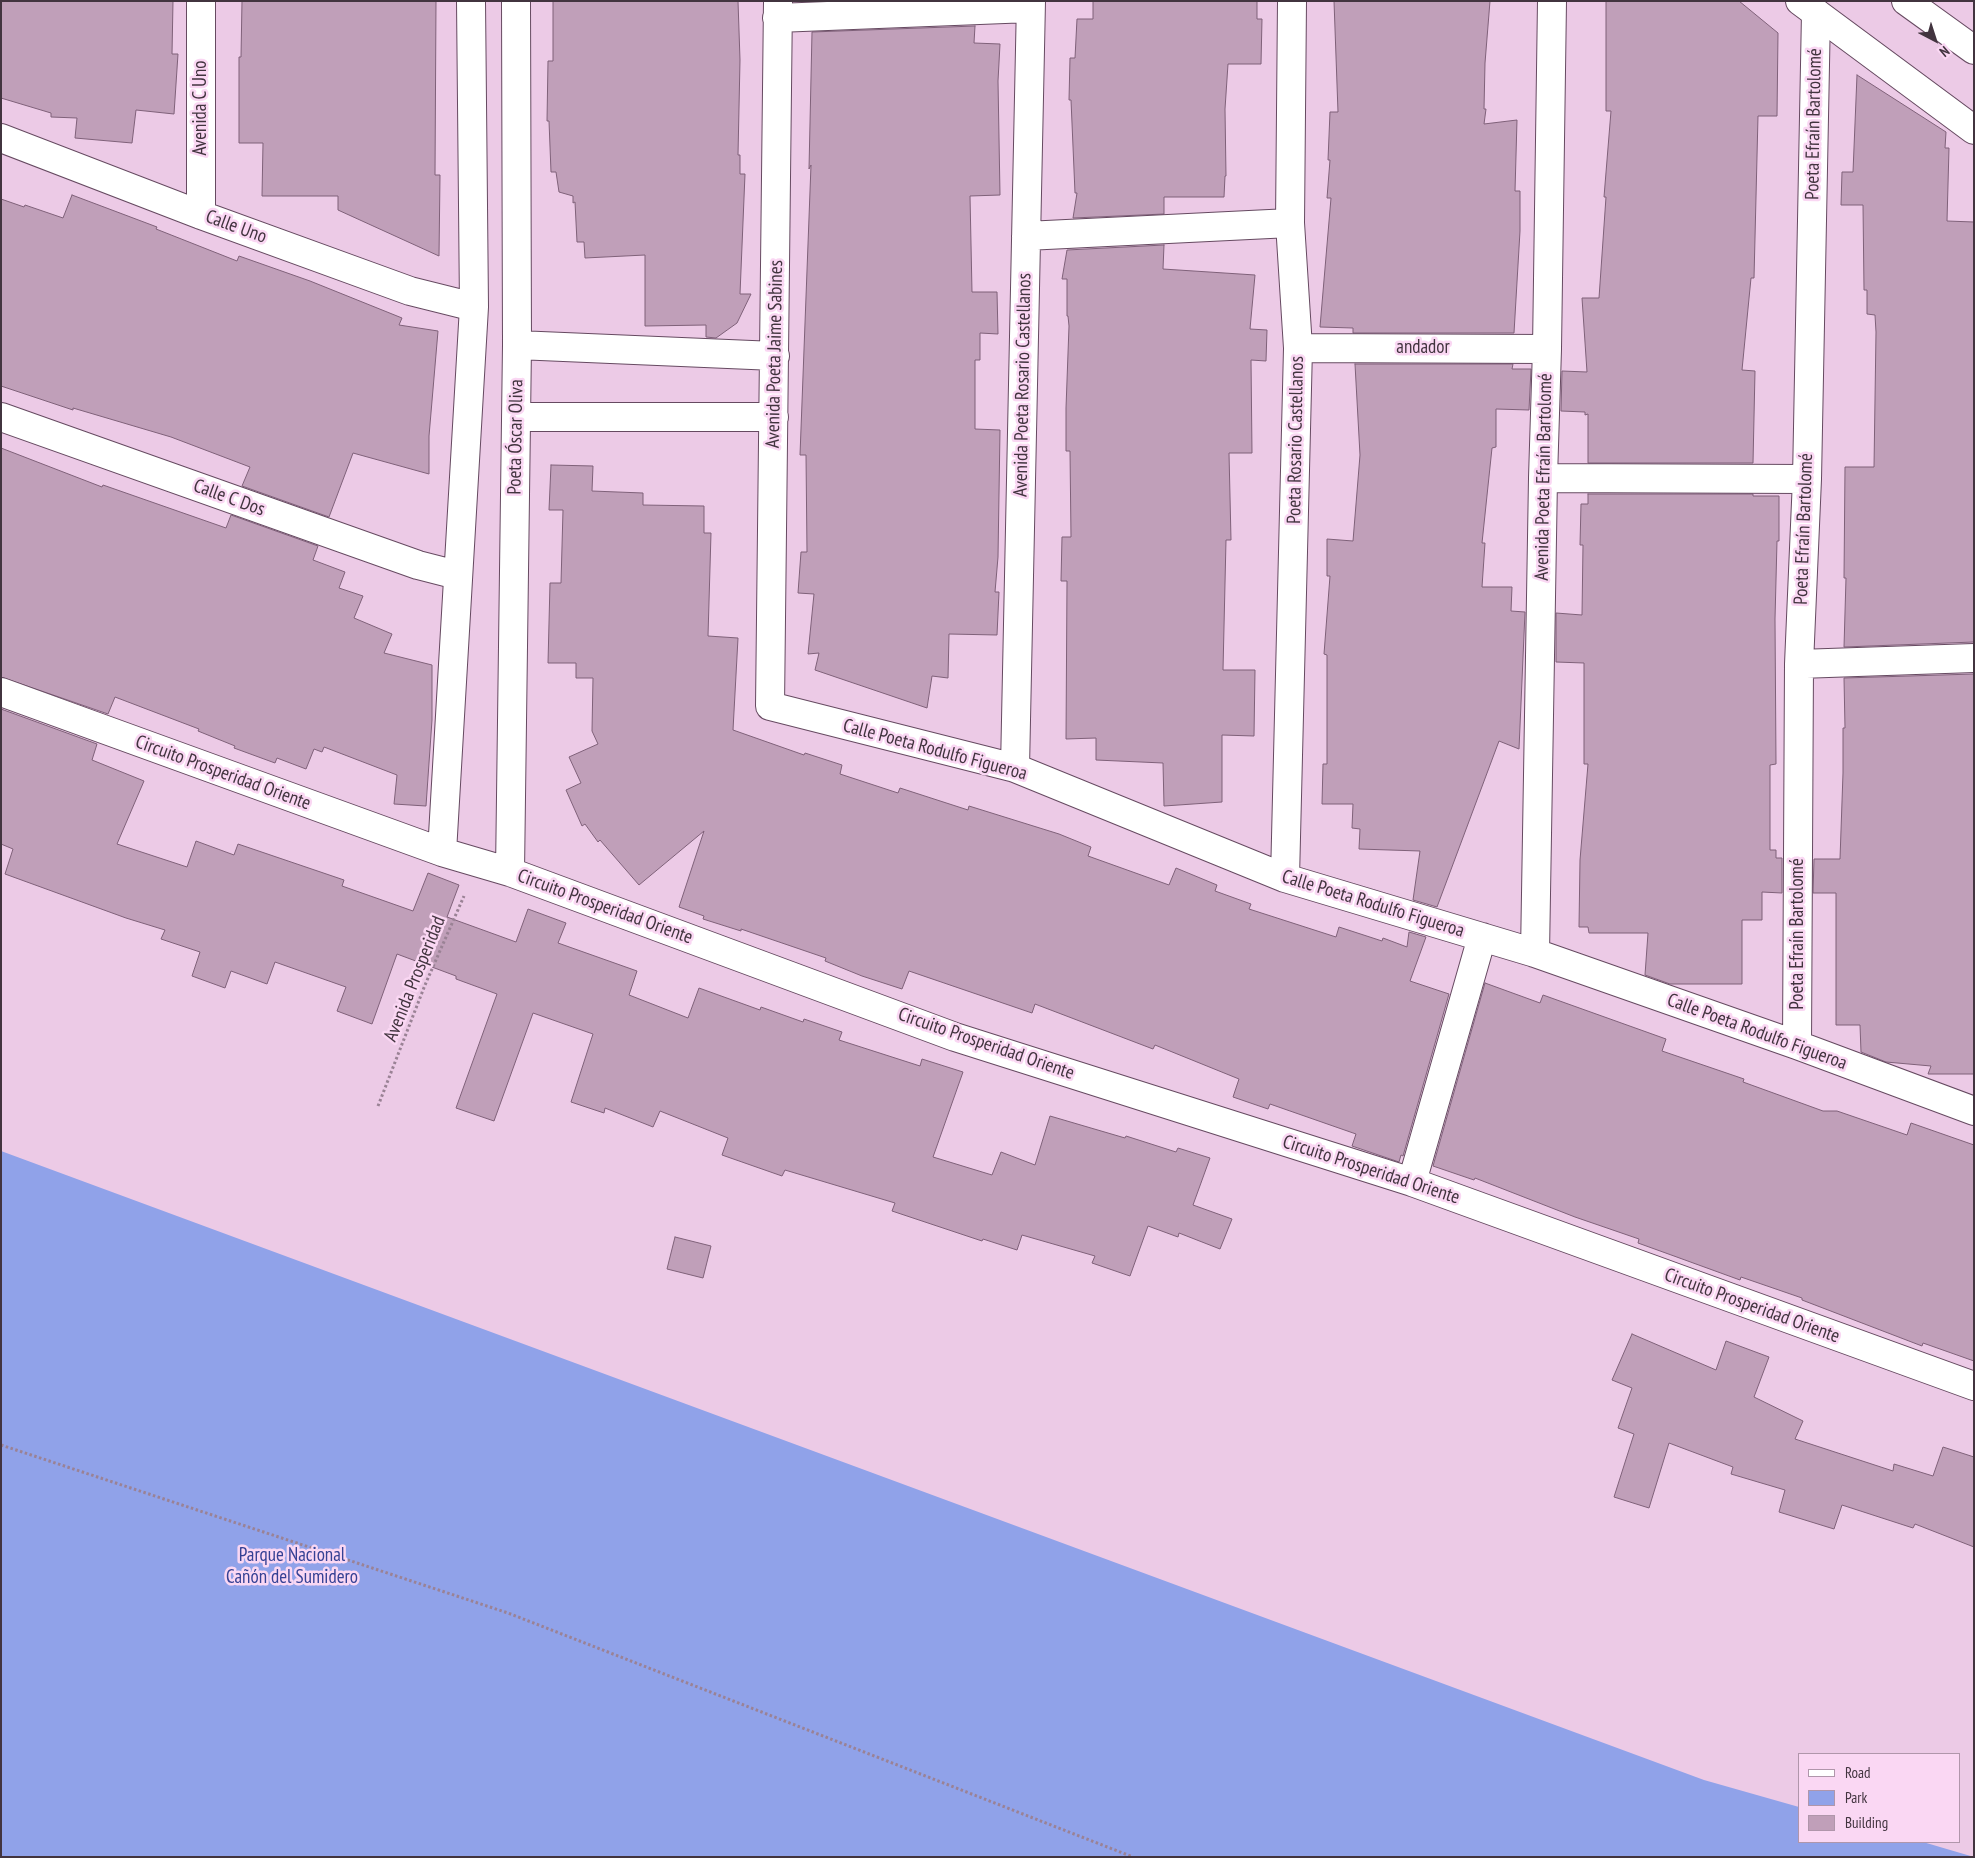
<!DOCTYPE html>
<html>
<head>
<meta charset="utf-8">
<style>
	body { margin:0 }
	#map { position:relative; width:1975px; height:1858px; overflow:hidden; background:#eccae6; font-family:"PT Sans Narrow",sans-serif }
	canvas { display:block }
	.frame { position:absolute; inset:0; border:2px solid #42343f; pointer-events:none }
	.legend { position:absolute; left:1798px; top:1753px; width:162px; height:90px; box-sizing:border-box; background:#fad7f3; border:1px solid #b096ab; margin:0; padding:6px 9px; list-style:none; font-size:15px; color:#42343f }
	.legend li { display:flex; align-items:center; gap:10px; height:25px }
	.legend b { width:25px; border:1px solid #b096ab }
	.north { position:absolute; left:1910px; top:15px; width:50px; height:50px; -webkit-text-stroke:4px #fad7f3; paint-order:stroke; rotate:140deg; font-size:14px; font-weight:700; line-height:20px; text-align:center; color:#42343f }
	.north::after { content:''; display:block; margin:auto; width:18px; height:22px; background:#42343f; clip-path:polygon(50% 0,100% 100%,50% 72%,0 100%) }
</style>
</head>
<body>
<div id="map">
<canvas width="1975" height="1858"></canvas>
<div class="frame"></div>
<ul class="legend">
<li><b style="height:6px;background:#fff"></b>Road</li>
<li><b style="height:14px;background:#90a2e9"></b>Park</li>
<li><b style="height:14px;background:#c09fb9"></b>Building</li>
</ul>
<div class="north">N</div>
</div>
<script>
const context = document.querySelector('canvas').getContext('2d');
context.lineJoin = 'round';
function paint(path, color) {
  context.fillStyle = color;
  context.fill(path, 'evenodd');
}
function shape(rows) {
  const path = new Path2D();
  for (const r of rows) {
    path.moveTo(r[0], r[1]);
    for (let i = 2; i < r.length; i += 2) path.lineTo(r[i], r[i + 1]);
  }
  return path;
}
function stroke(path, color, width, dash) {
  context.strokeStyle = color;
  context.lineWidth = width;
  context.lineCap = dash ? 'butt' : 'round';
  context.setLineDash(dash || []);
  context.stroke(path);
}
function label(font, color, halo, rows, align = 'center') {
  context.font = font + ' "PT Sans Narrow",sans-serif';
  context.lineWidth = 5;
  context.setLineDash([]);
  context.textBaseline = 'middle';
  context.strokeStyle = halo;
  context.fillStyle = color;
  for (const [text, x, y, turn = 0] of rows) {
    context.save();
    context.translate(x, y);
    context.rotate((+turn || 0) * Math.PI / 180);
    context.textAlign = isNaN(turn) ? turn : align;
    if (halo) context.strokeText(text, 0, 0);
    context.fillText(text, 0, 0);
    context.restore();
  }
}
paint(shape([
	[1,1151,1704,1780,1799,1807,1799,1842,1923,1842,1974,1857,1,1857]
]), '#90a2e9');
const building = shape([
	[1,1,173,1,172,54,178,54,174,114,136,110,132,143,75,138,77,118,51,117,51,113,1,98,1,1],
	[242,1,436,1,435,175,440,175,439,256,338,210,338,196,262,196,263,143,239,143,239,57,241,57,242,1],
	[553,1,738,1,740,60,738,155,740,155,740,174,745,174,740,294,751,294,737,323,716,338,706,337,706,325,645,326,645,255,585,258,584,242,577,242,575,202,573,203,573,196,559,192,556,172,551,172,549,121,547,121,548,61,553,61,553,1],
	[1093,1,1257,1,1257,19,1262,19,1261,64,1228,64,1225,109,1226,176,1225,176,1224,197,1164,197,1164,214,1073,218,1077,193,1075,193,1071,100,1069,100,1070,58,1075,58,1077,19,1093,19,1093,1],
	[1334,1,1490,1,1485,63,1484,109,1486,109,1484,124,1517,120,1515,191,1520,191,1520,231,1514,333,1353,333,1353,328,1320,327,1331,198,1327,198,1330,160,1328,160,1330,112,1338,112,1334,1],
	[1606,1,1739,1,1778,33,1777,116,1758,116,1754,278,1751,278,1742,370,1755,371,1753,463,1588,463,1588,414,1585,415,1585,412,1561,411,1562,371,1587,372,1582,298,1599,298,1606,197,1604,197,1611,111,1606,111,1606,1],
	[975,26,974,43,1000,44,998,81,1000,195,970,196,972,292,997,292,998,334,980,333,980,360,975,360,975,429,1000,430,998,557,995,592,999,592,997,635,949,634,948,678,932,676,927,708,815,670,819,653,808,654,814,594,798,593,801,552,807,552,806,455,800,455,811,165,809,169,812,32,975,26],
	[1857,75,1946,132,1945,148,1949,148,1947,221,1974,222,1974,642,1844,647,1846,578,1844,578,1845,467,1874,467,1876,332,1875,315,1867,314,1867,290,1864,290,1863,205,1841,205,1842,172,1853,172,1857,75],
	[72,195,157,227,156,229,237,261,239,256,310,281,402,318,399,325,438,331,429,436,429,474,353,453,329,517,242,486,250,467,171,437,73,408,73,410,1,386,1,199,24,207,25,205,63,218,72,195],
	[1164,245,1163,269,1255,275,1250,329,1267,330,1266,361,1251,360,1252,453,1229,453,1231,540,1226,540,1223,670,1255,670,1254,736,1222,735,1222,802,1164,806,1163,763,1096,760,1096,738,1066,739,1067,581,1061,581,1062,537,1071,537,1070,451,1066,451,1066,408,1069,326,1068,316,1067,316,1067,279,1062,279,1067,250,1164,245],
	[1355,364,1513,364,1512,369,1531,369,1529,410,1496,409,1496,447,1492,448,1482,543,1485,543,1482,587,1512,587,1511,611,1525,612,1519,749,1499,741,1437,907,1413,900,1420,851,1359,849,1360,829,1352,828,1353,804,1322,804,1323,764,1327,764,1327,655,1324,654,1330,576,1327,576,1327,539,1353,541,1360,455,1355,364],
	[1,448,102,487,103,485,226,528,231,515,318,546,313,560,345,572,339,588,363,596,354,618,392,634,384,653,432,665,432,720,426,806,394,804,397,775,324,747,322,752,314,749,306,769,277,758,275,763,234,748,235,746,198,731,199,729,115,697,108,714,1,677,1,448],
	[551,465,593,466,592,491,643,493,643,505,704,506,704,533,711,533,708,636,738,638,733,730,804,755,805,753,842,765,840,774,898,793,900,788,968,810,969,806,1059,834,1091,847,1088,856,1169,885,1176,868,1217,885,1215,891,1251,904,1249,909,1336,937,1339,927,1382,941,1383,938,1407,947,1409,932,1426,937,1410,981,1449,994,1403,1156,1401,1155,1399,1162,1352,1146,1356,1134,1270,1104,1268,1109,1233,1097,1239,1079,1155,1045,1153,1049,1035,1004,1032,1013,909,971,902,989,862,976,825,961,826,958,741,929,741,931,703,919,704,916,679,907,704,831,639,885,600,840,598,842,585,824,582,826,566,790,581,783,569,757,598,744,592,731,593,678,576,678,576,663,548,663,550,583,561,583,563,510,549,510,551,465],
	[1588,494,1753,494,1753,496,1779,496,1779,541,1777,541,1775,619,1776,764,1770,765,1770,850,1776,850,1776,858,1782,858,1782,893,1762,892,1762,920,1742,920,1742,984,1670,984,1645,975,1648,933,1589,933,1588,927,1579,927,1580,860,1588,764,1584,764,1584,663,1556,662,1556,613,1582,615,1583,545,1580,545,1581,504,1588,504,1588,494],
	[1974,674,1974,1074,1928,1074,1931,1066,1886,1062,1861,1052,1860,1025,1836,1025,1836,893,1813,893,1814,859,1840,859,1843,773,1843,728,1845,728,1844,678,1974,674],
	[1,709,97,744,92,760,144,781,117,844,187,867,196,841,234,855,238,844,344,880,342,886,413,911,428,873,459,885,447,917,516,942,528,909,566,923,558,943,637,971,629,995,688,1018,699,988,760,1010,761,1007,803,1022,804,1019,842,1032,839,1040,920,1066,922,1059,963,1072,933,1157,992,1175,1001,1152,1035,1165,1050,1116,1125,1138,1126,1136,1176,1152,1178,1148,1210,1158,1193,1205,1232,1219,1220,1249,1179,1233,1178,1237,1148,1226,1130,1276,1092,1263,1095,1256,1022,1235,1017,1250,983,1239,982,1241,892,1211,895,1203,785,1170,782,1176,722,1155,728,1138,660,1111,653,1127,605,1108,604,1113,571,1102,593,1034,533,1013,494,1121,456,1108,497,994,456,979,456,976,397,954,372,1024,337,1011,346,987,275,962,267,984,231,971,225,988,192,976,200,952,161,939,165,930,126,918,5,874,13,849,1,844,1,709],
	[1485,983,1540,1003,1543,995,1666,1039,1662,1051,1744,1079,1743,1082,1823,1111,1837,1111,1907,1135,1911,1123,1974,1145,1974,1361,1923,1343,1922,1346,1802,1300,1802,1298,1741,1277,1740,1280,1674,1256,1638,1243,1639,1239,1575,1217,1475,1178,1474,1180,1433,1166,1485,983],
	[675,1237,711,1246,703,1278,667,1269,675,1237],
	[1632,1334,1716,1370,1726,1341,1769,1357,1754,1397,1803,1421,1795,1439,1893,1471,1894,1464,1933,1476,1943,1447,1974,1457,1974,1547,1915,1524,1913,1528,1842,1505,1834,1529,1779,1512,1785,1490,1731,1474,1733,1467,1669,1443,1649,1508,1614,1497,1634,1434,1618,1428,1632,1388,1612,1380,1632,1334]
]);
paint(building, '#c09fb9');
stroke(building, '#7f6179', 1);
const street = shape([
	[778,1,770,706,1015,768,1285,878,1535,953,1797,1045,1974,1111],
	[777,18,1030,8],
	[1,138,201,215,410,291,474,307],
	[201,215,201,1],
	[1026,236,1290,223],
	[517,345,775,356],
	[1298,348,1547,349],
	[1,417,418,565,457,575],
	[517,417,774,417],
	[1543,478,1807,479],
	[1799,664,1974,658],
	[1,692,442,852,510,872,955,1037,1412,1182,1974,1386],
	[1015,768,1031,1],
	[442,852,474,307,471,1],
	[510,872,517,345,516,1],
	[1285,878,1298,348,1290,223,1292,1],
	[1535,953,1543,478,1547,349,1552,1],
	[1797,1045,1799,664,1807,479,1816,13],
	[1412,1182,1482,937]
]);
const secondary = shape([
	[1800,1,1974,130],
	[1906,1,1974,50]
]);
stroke(street, '#664a61', 30);
stroke(secondary, '#664a61', 30);
stroke(shape([
	[378,1106,425,985,464,896],
	[1,1445,508,1613,1133,1857]
]), '#9a8295', 3, [2.5, 2.5]);
stroke(street, '#fff', 28);
stroke(secondary, '#fff', 28);
label('19px', '#42343f', '#fad7f3', [
	["Avenida C Uno",201,108,-90],
	["Poeta Efraín Bartolomé",1814,124,-89],
	["Calle Uno",236,227,20],
	["andador",1423,348],
	["Avenida Poeta Jaime Sabines",775,354,-89],
	["Avenida Poeta Rosario Castellanos",1023,385,-89],
	["Poeta Óscar Oliva",516,437,-89],
	["Poeta Rosario Castellanos",1296,440,-89],
	["Avenida Poeta Efraín Bartolomé",1544,477,-89],
	["Calle C Dos",229,498,20],
	["Poeta Efraín Bartolomé",1804,529,-88],
	["Calle Poeta Rodulfo Figueroa",935,750,15],
	["Circuito Prosperidad Oriente",223,773,20],
	["Calle Poeta Rodulfo Figueroa",1373,904,17],
	["Circuito Prosperidad Oriente",605,907,20],
	["Poeta Efraín Bartolomé",1798,934,-90],
	["Avenida Prosperidad",415,979,-68],
	["Calle Poeta Rodulfo Figueroa",1757,1032,20],
	["Circuito Prosperidad Oriente",986,1044,19],
	["Circuito Prosperidad Oriente",1371,1170,18],
	["Circuito Prosperidad Oriente",1752,1306,20]
]);
label('19px', '#354194', '#fad7f3', [
	["Parque Nacional",292,1556],
	["Cañón del Sumidero",292,1578]
]);
</script>
</body>
</html>
